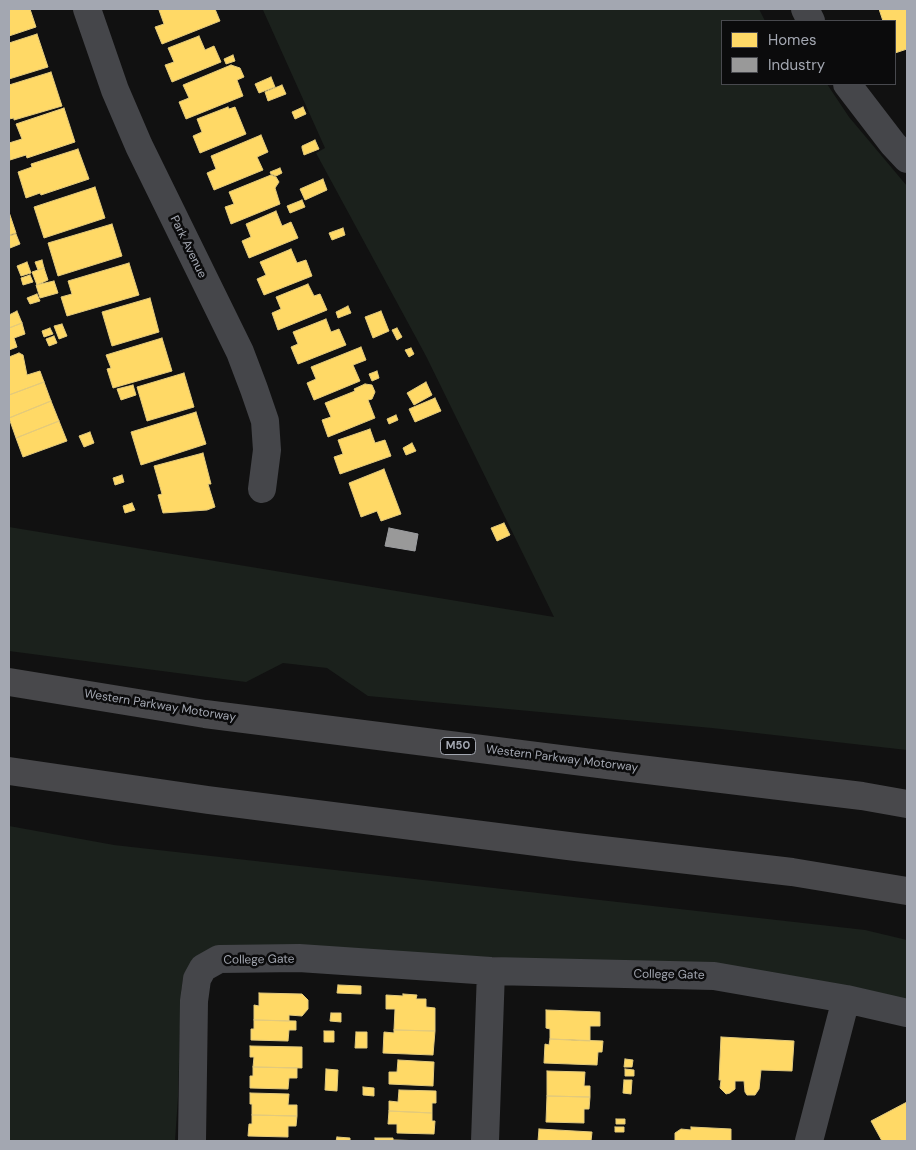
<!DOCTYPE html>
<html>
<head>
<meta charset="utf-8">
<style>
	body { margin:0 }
	#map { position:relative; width:916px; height:1150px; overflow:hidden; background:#111; font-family:"DM Sans",sans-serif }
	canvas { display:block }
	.frame { position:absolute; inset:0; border:10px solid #a3a7b1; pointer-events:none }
	.legend { position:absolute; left:721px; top:20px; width:175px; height:65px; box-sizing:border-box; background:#0b0b0c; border:1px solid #48494e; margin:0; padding:6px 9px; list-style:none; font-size:15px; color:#a3a7b1 }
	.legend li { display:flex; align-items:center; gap:10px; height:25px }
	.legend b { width:25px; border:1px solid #48494e }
</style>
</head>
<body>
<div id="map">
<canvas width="916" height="1150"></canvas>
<div class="frame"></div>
<ul class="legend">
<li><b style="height:14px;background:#ffd966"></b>Homes</li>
<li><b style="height:14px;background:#999"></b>Industry</li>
</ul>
</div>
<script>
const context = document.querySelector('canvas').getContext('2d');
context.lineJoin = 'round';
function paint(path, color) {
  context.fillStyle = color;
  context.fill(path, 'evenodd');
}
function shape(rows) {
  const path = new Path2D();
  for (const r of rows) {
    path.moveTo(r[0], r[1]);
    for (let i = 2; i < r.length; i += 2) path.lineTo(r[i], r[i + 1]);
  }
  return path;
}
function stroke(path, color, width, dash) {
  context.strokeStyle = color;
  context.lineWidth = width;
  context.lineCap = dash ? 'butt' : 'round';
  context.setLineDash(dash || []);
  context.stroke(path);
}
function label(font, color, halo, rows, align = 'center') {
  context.font = font + ' "DM Sans",sans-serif';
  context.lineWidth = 5;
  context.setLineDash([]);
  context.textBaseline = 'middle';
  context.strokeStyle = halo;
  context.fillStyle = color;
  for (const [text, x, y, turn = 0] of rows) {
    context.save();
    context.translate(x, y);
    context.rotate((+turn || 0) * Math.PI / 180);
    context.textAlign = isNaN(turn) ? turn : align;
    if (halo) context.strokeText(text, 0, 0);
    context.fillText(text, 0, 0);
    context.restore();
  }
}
paint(shape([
	[264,9,759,9,765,21,722,21,722,84,827,84,849,117,907,186,907,750,712,728,368,696,327,668,283,663,246,682,9,651,9,527,554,617,426,356,316,153,325,148,263,10],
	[9,826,114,845,865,930,907,940,907,1013,714,976,493,957,275,953,186,971,183,978,181,992,178,1097,175,1141,9,1141]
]), '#1b211c');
const homes = shape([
	[9,9,30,9,36,27,9,36,9,9],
	[163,9,215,9,220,21,162,44,155,27,164,24,159,10,163,9],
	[879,9,907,9,907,49,895,53,895,21,883,21,879,9],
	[37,34,48,67,9,79,9,43,37,34],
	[199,36,205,50,214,46,221,62,172,82,165,65,174,62,168,48,199,36],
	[233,55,235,61,226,64,224,59,233,55],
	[231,65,240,68,244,77,237,80,243,96,186,119,179,102,189,98,183,85,231,65],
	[51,72,62,106,14,120,14,118,9,119,9,85,51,72],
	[271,77,275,87,259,93,255,84,271,77],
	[282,85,286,94,268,101,265,92,282,85],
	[228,107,229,109,235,107,246,134,200,153,193,136,202,132,197,119,228,107],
	[303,107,306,114,295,119,292,112,303,107],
	[64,108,75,142,27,158,26,155,10,160,9,143,22,139,16,124,64,108],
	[261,135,268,152,257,157,263,170,214,190,207,173,216,169,211,156,261,135],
	[315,140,319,149,304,155,302,148,302,146,315,140],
	[78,149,89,179,41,195,40,193,26,198,18,172,32,167,31,164,78,149],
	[280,168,282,173,276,176,271,174,270,172,280,168],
	[271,175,276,177,279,182,275,188,280,204,231,224,225,207,234,204,229,192,271,175],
	[323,179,327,190,305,200,300,189,323,179],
	[95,187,105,218,44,238,34,207,95,187],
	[302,200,305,207,290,213,287,206,302,200],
	[276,211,282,226,291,222,298,238,249,258,242,241,251,237,246,224,276,211],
	[9,212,16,233,9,235,9,212],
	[112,224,122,256,58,276,48,243,112,224],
	[343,228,345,235,332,240,329,233,343,228],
	[16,234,20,244,10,248,9,236,16,234],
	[291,249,297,263,306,260,312,276,264,295,257,279,266,275,260,262,291,249],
	[42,260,44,268,38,270,35,262,42,260],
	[27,262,31,273,21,276,17,266,27,262],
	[129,263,139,295,67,316,61,297,72,294,68,281,129,263],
	[44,268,48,280,37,285,32,272,44,268],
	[30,275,33,282,23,285,21,278,30,275],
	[54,281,58,293,40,298,36,285,54,281],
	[308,284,314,296,320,294,327,310,278,330,272,313,281,309,276,297,308,284],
	[37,294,40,301,30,304,27,298,37,294],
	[150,298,159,332,112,346,102,312,150,298],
	[348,306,351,313,338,318,336,312,348,306],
	[17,311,22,323,9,328,9,315,17,311],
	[381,311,389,331,373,338,365,317,381,311],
	[326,319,331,332,339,329,346,345,298,364,291,347,298,344,293,332,326,319],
	[22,323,25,334,14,338,17,347,9,350,9,328,22,323],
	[62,324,67,336,59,339,54,326,62,324],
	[50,328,53,334,44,337,42,331,50,328],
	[397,328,402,337,397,340,392,330,397,328],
	[54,336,57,343,49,346,46,339,54,336],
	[162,338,172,371,113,388,107,369,111,368,106,355,162,338],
	[361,347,366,360,353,365,360,381,314,400,307,383,316,379,311,367,361,347],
	[411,348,414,354,409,357,405,350,411,348],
	[19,353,23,355,27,375,40,371,44,382,9,395,9,357,19,353],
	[377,371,379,378,372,381,369,374,377,371],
	[184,373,194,407,147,421,137,387,184,373],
	[44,382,51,401,9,418,9,395,44,382],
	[426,382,432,395,414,405,407,393,426,382],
	[365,384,372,385,375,392,372,399,368,400,375,418,328,437,322,420,331,417,325,403,355,391,354,389,365,384],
	[133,385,136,395,121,400,117,389,133,385],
	[435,398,441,411,415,422,409,409,435,398],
	[51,401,59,421,16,438,9,418,51,401],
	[196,412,206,444,141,465,131,432,196,412],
	[396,415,398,420,389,424,387,419,396,415],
	[59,421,67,441,23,457,16,438,59,421],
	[370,429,375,443,385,440,391,456,340,474,334,457,343,454,338,440,370,429],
	[90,432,94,443,84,447,79,436,90,432],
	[412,443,416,451,406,455,403,448,412,443],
	[203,453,211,484,208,484,215,507,207,510,163,513,158,495,162,494,154,466,203,453],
	[384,469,401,514,381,521,377,511,361,517,349,483,384,469],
	[122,475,124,482,115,485,113,478,122,475],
	[132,503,135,510,125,513,123,506,132,503],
	[504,523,510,535,497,541,491,528,504,523],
	[338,985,361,986,361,994,337,993,338,985],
	[259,993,302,994,308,1000,308,1009,302,1016,289,1015,289,1021,254,1020,254,1005,259,1006,259,993],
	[403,994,417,995,416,999,426,999,426,1007,435,1008,435,1031,394,1030,395,1009,386,1009,386,995,403,996,403,994],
	[546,1010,600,1012,600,1026,590,1026,590,1041,550,1039,550,1029,546,1028,546,1010],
	[331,1013,341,1013,341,1022,330,1021,331,1013],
	[254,1020,296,1021,296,1030,289,1030,288,1041,251,1040,251,1029,254,1029,254,1020],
	[394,1030,435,1031,433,1055,383,1053,384,1032,394,1033,394,1030],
	[324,1031,334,1031,334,1042,324,1042,324,1031],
	[356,1032,367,1032,367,1048,355,1048,356,1032],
	[721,1037,794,1041,792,1071,761,1070,759,1089,755,1095,747,1095,745,1092,744,1081,735,1081,735,1089,730,1093,726,1094,720,1088,721,1080,719,1080,721,1037],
	[550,1039,603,1041,602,1052,598,1052,597,1065,544,1063,545,1044,549,1045,550,1039],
	[250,1046,302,1047,302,1068,253,1067,254,1057,250,1057,250,1046],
	[625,1059,633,1060,632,1067,624,1067,625,1059],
	[398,1060,434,1062,433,1086,389,1084,389,1072,397,1072,398,1060],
	[253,1067,297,1068,297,1078,289,1078,288,1089,250,1088,250,1076,253,1076,253,1067],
	[326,1069,338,1070,337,1091,325,1090,326,1069],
	[625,1069,634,1070,634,1076,625,1076,625,1069],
	[547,1071,585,1072,584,1086,590,1086,590,1097,547,1096,547,1071],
	[624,1080,632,1080,631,1094,623,1093,624,1080],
	[363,1087,374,1088,374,1096,363,1095,363,1087],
	[399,1090,436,1091,436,1103,432,1103,432,1113,389,1111,389,1101,398,1102,399,1090],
	[250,1093,289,1094,288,1105,297,1105,297,1116,252,1115,252,1104,250,1104,250,1093],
	[547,1096,590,1097,589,1109,584,1109,584,1123,546,1122,547,1096],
	[907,1102,907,1141,882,1141,871,1121,907,1102],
	[389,1111,432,1113,432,1121,435,1121,434,1134,397,1133,397,1124,388,1124,389,1111],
	[252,1115,297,1116,296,1126,288,1126,288,1137,248,1136,249,1124,252,1124,252,1115],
	[616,1119,625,1119,625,1124,616,1124,616,1119],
	[615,1127,624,1127,624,1132,615,1132,615,1127],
	[691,1127,731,1129,731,1141,675,1141,675,1133,681,1129,691,1130,691,1127],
	[539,1129,592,1132,591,1141,538,1141,539,1129],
	[337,1137,350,1138,350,1141,336,1141,337,1137],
	[375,1138,393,1138,393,1140,426,1141,375,1141,375,1138]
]);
paint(homes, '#ffd966');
stroke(homes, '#e3ca7c', 1);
const industry = shape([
	[389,528,418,534,415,551,385,546,389,528]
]);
paint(industry, '#999');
stroke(industry, '#9c9da0', 1);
stroke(shape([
	[87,9,115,90,139,146,240,352,254,389,265,421,267,450,262,489],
	[805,9,811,21],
	[847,84,893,144,907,159],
	[192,1141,194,1001,197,979,203,968,219,959,299,958,491,971,714,976,846,999,907,1013],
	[485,1141,491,971],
	[809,1141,846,999]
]), '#45464a', 28);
stroke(shape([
	[9,682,205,714,623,767,862,796,907,804],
	[9,771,208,800,576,847,792,872,907,891]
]), '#48484b', 28);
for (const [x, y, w] of [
	[458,746,35]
]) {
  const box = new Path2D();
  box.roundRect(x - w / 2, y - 8.5, w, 17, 4);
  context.fillStyle = '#0b0b0c';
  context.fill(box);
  stroke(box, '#a3a7b1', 1);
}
label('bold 11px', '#a3a7b1', null, [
	["M50",458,746]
]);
label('12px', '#a3a7b1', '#0b0b0c', [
	["Park Avenue",188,247,64],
	["Western Parkway Motorway",160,706,9],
	["Western Parkway Motorway",562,759,7],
	["College Gate",259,960,-1],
	["College Gate",669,975,1]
]);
</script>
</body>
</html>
